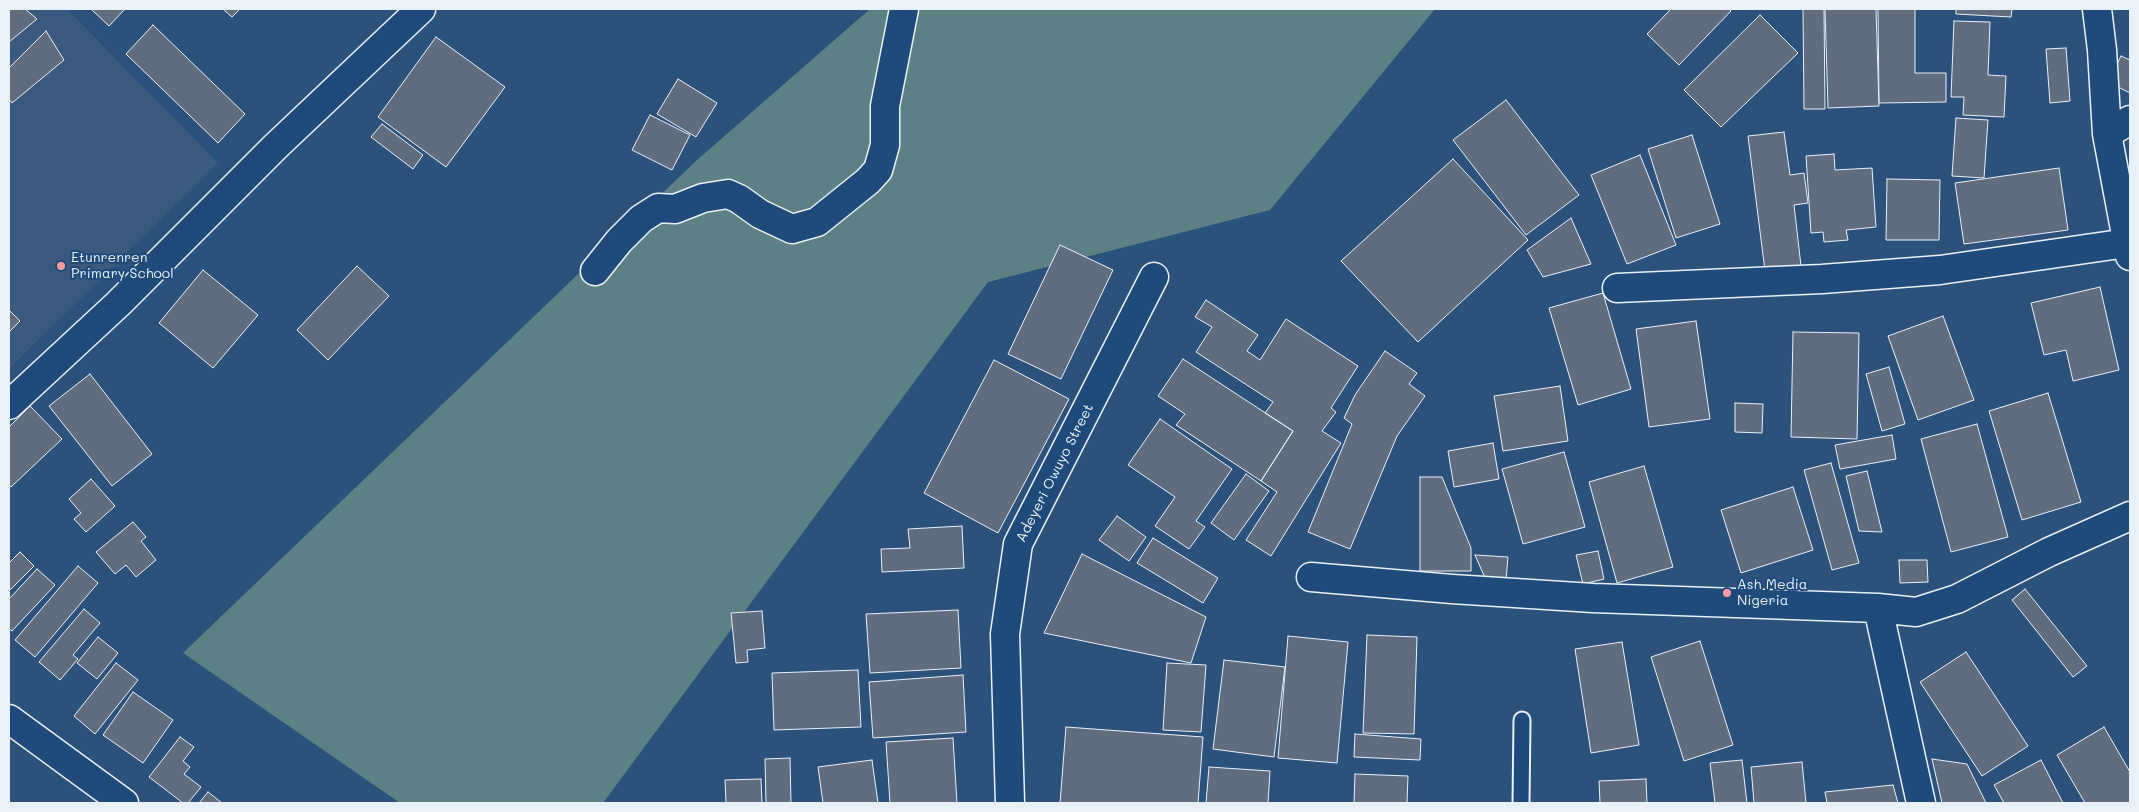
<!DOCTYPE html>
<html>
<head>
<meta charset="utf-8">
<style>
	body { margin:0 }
	#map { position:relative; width:2139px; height:812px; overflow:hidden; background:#2c517b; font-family:Mali,sans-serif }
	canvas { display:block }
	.frame { position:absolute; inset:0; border:10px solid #e8f1f8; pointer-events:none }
</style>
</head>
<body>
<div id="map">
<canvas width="2139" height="812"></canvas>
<div class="frame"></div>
</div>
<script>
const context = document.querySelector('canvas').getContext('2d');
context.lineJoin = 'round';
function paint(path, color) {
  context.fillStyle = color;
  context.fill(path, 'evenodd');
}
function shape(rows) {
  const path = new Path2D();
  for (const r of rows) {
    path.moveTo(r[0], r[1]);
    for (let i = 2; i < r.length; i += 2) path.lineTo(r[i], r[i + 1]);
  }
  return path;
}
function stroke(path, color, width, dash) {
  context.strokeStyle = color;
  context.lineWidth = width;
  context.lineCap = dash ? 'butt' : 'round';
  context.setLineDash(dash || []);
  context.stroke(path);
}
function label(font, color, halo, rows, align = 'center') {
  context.font = font + ' Mali,sans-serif';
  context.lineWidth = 4;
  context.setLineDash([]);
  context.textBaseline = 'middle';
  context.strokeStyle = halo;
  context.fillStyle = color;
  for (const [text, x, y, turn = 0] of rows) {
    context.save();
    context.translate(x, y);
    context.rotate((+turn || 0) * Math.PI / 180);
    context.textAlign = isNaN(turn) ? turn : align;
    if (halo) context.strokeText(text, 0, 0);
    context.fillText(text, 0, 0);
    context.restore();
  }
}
paint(shape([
	[9,9,67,9,218,163,9,369]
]), '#3b597c');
paint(shape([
	[870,9,1435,9,1270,210,988,282,603,803,400,803,183,653,697,160]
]), '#5d8085');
const building = shape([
	[9,9,25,9,37,19,9,42,9,9],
	[91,9,125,9,109,26,91,9],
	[223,9,240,9,232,17,223,9],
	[1671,9,1729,9,1731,11,1679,65,1647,34,1671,9],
	[1803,9,1824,9,1825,109,1804,109,1803,9],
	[1825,9,1876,9,1879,106,1828,108,1825,9],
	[1878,9,1915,9,1915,73,1946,73,1946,102,1879,103,1878,9],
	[1956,9,2012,9,2011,17,1956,14,1956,9],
	[1760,15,1798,53,1721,127,1684,90,1760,15],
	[1954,21,1990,22,1988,75,2006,76,2004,117,1963,115,1964,97,1951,97,1954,21],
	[153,25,245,114,218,143,126,54,153,25],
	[46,31,64,60,12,103,9,99,9,68,46,31],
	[436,37,505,87,446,167,378,117,436,37],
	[2066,48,2070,101,2050,103,2046,49,2066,48],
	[2121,56,2130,60,2130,93,2108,82,2121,56],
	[678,79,717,103,696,137,657,114,678,79],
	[1506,100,1579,195,1526,235,1453,140,1506,100],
	[650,115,690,135,672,170,632,150,650,115],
	[1956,118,1988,120,1984,178,1952,176,1956,118],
	[382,124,423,155,413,169,371,137,382,124],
	[1784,132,1790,175,1804,173,1808,203,1794,205,1801,266,1765,271,1748,136,1784,132],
	[1692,135,1720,224,1676,238,1648,149,1692,135],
	[1834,154,1835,170,1872,168,1876,227,1846,230,1848,240,1824,242,1823,232,1811,233,1806,156,1834,154],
	[1640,155,1676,245,1627,264,1591,175,1640,155],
	[1453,159,1528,240,1418,342,1341,261,1453,159],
	[2059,168,2068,230,1964,244,1955,183,2059,168],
	[1887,179,1940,180,1939,240,1886,240,1887,179],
	[1571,218,1591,264,1543,277,1527,250,1571,218],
	[1060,245,1113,270,1061,379,1008,354,1060,245],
	[357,266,389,296,328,360,297,330,357,266],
	[203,270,258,315,213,368,159,323,203,270],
	[2100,287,2119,370,2073,381,2066,350,2044,355,2031,303,2100,287],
	[1603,293,1631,389,1578,405,1549,308,1603,293],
	[1206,300,1258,335,1247,351,1260,360,1286,319,1358,366,1331,408,1336,412,1322,431,1341,443,1271,556,1246,540,1277,492,1261,481,1293,431,1265,413,1273,402,1196,352,1212,327,1195,317,1206,300],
	[9,310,20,321,9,332,9,310],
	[1943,316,1974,400,1918,420,1888,336,1943,316],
	[1696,321,1710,419,1649,427,1636,329,1696,321],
	[1793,332,1859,333,1857,439,1791,437,1793,332],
	[1385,351,1417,373,1409,384,1425,396,1397,436,1350,549,1308,532,1352,424,1344,418,1355,395,1385,351],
	[1183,359,1293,431,1261,481,1176,425,1185,414,1158,396,1183,359],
	[994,360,1069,399,998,533,924,493,994,360],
	[1889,367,1905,424,1882,431,1866,374,1889,367],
	[90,374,152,454,112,486,49,406,90,374],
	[1560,386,1568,441,1503,451,1494,396,1560,386],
	[2048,393,2081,502,2022,520,1989,411,2048,393],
	[1735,403,1763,404,1762,433,1735,432,1735,403],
	[30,406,62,439,11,487,9,484,9,427,30,406],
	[1160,419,1232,469,1196,521,1205,527,1189,549,1155,526,1175,497,1128,465,1160,419],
	[1977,424,2008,537,1951,552,1921,439,1977,424],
	[1892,435,1896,459,1840,469,1835,445,1892,435],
	[1493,443,1499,479,1454,487,1448,451,1493,443],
	[1564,452,1585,527,1523,544,1502,469,1564,452],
	[1831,463,1859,563,1832,570,1804,470,1831,463],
	[1644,466,1673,567,1617,583,1589,482,1644,466],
	[1867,471,1882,532,1859,531,1846,476,1867,471],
	[1246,474,1269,491,1234,540,1211,523,1246,474],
	[1420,477,1442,477,1471,548,1471,571,1420,571,1420,477],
	[91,479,115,506,86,532,74,519,81,513,69,499,91,479],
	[1793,487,1813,550,1741,573,1721,510,1793,487],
	[1117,516,1146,537,1129,561,1099,540,1117,516],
	[133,522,146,537,141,541,156,560,136,577,126,565,115,574,96,552,133,522],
	[962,526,964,568,882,572,881,549,910,548,908,529,962,526],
	[1153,538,1218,578,1203,603,1137,563,1153,538],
	[1598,551,1604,579,1583,584,1576,555,1598,551],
	[20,552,34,566,9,591,9,563,20,552],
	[1082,554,1206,617,1191,663,1044,633,1082,554],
	[1475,555,1508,557,1506,580,1485,578,1475,555],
	[1899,560,1927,560,1928,582,1900,583,1899,560],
	[78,566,98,583,35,657,15,640,78,566],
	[37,569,55,585,12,631,9,629,9,599,37,569],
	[2025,589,2087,666,2073,677,2012,600,2025,589],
	[84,609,100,623,73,655,78,659,60,680,39,662,84,609],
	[958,610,961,668,870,673,866,614,958,610],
	[762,611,765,648,747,650,748,662,736,663,731,613,762,611],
	[1367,635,1417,637,1414,734,1363,733,1367,635],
	[1288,636,1348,642,1337,763,1278,758,1288,636],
	[98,637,118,653,97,679,77,663,98,637],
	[1700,641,1733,745,1684,761,1651,657,1700,641],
	[1622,642,1639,745,1591,753,1575,649,1622,642],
	[1966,652,2028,746,1982,776,1920,682,1966,652],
	[1224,660,1285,667,1274,757,1213,749,1224,660],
	[116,663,138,680,95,734,74,716,116,663],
	[1167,663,1206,665,1201,732,1163,730,1167,663],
	[858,670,861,727,774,730,772,673,858,670],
	[963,675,966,732,873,738,869,682,963,675],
	[133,692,173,720,143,763,103,735,133,692],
	[1066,727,1203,737,1198,803,1060,803,1066,727],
	[2104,727,2130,772,2130,803,2085,803,2057,755,2104,727],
	[1355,734,1421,739,1420,760,1354,757,1355,734],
	[180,737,194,747,183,761,190,767,184,774,201,787,188,803,183,803,149,777,180,737],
	[953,738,957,803,890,803,886,742,953,738],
	[790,758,791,803,766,803,765,759,790,758],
	[1932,759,1967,764,1986,803,1942,803,1932,759],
	[872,760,878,803,823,803,818,767,872,760],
	[1742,760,1747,803,1715,803,1710,763,1742,760],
	[2041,760,2063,803,2004,803,1994,785,2041,760],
	[1802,762,1806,803,1754,803,1751,767,1802,762],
	[1209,767,1270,771,1268,803,1206,803,1209,767],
	[1355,774,1408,776,1407,803,1354,803,1355,774],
	[761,779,762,803,726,803,725,780,761,779],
	[1646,779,1647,803,1600,803,1599,781,1646,779],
	[1893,785,1898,803,1827,803,1825,792,1893,785],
	[208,792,222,803,199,803,208,792]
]);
paint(building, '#5f6d7f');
stroke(building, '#e8f1f8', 1);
const service = shape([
	[1521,803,1522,720]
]);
const minor = shape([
	[2097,9,2102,50,2107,134,2130,256],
	[2107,134,2130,120],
	[595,271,619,241,641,219,658,208,675,209,703,198,728,194,739,199,760,214,792,229,817,222,868,181,878,170,885,145,885,106,904,9],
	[1617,288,1822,279,1940,270,2127,243],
	[9,405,118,304,276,146,421,9],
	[1311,577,1452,589,1593,598,1878,608,1916,612,1957,599,2049,552,2130,516],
	[1878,608,1921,803],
	[9,719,124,803],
	[1010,803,1005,634,1018,544,1154,277]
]);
stroke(service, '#e8f1f8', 19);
stroke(minor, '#e8f1f8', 31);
stroke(service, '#1f4a7a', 15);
stroke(minor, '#1f4a7a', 28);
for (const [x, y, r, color] of [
	[61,266,5,"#ff9aa2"],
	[1727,593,5,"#ff9aa2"]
]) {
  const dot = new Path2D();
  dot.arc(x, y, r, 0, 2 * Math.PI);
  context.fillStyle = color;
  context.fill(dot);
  stroke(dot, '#1f4a7a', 2);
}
label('14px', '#e8f1f8', '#1f4a7a', [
	["Etunrenren",71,258],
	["Primary School",71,274],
	["Ash Media",1737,585],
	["Nigeria",1737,601]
], 'left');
label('14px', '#e8f1f8', '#1f4a7a', [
	["Adeyeri Owuyo Street",1055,473,-63]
]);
</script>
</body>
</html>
